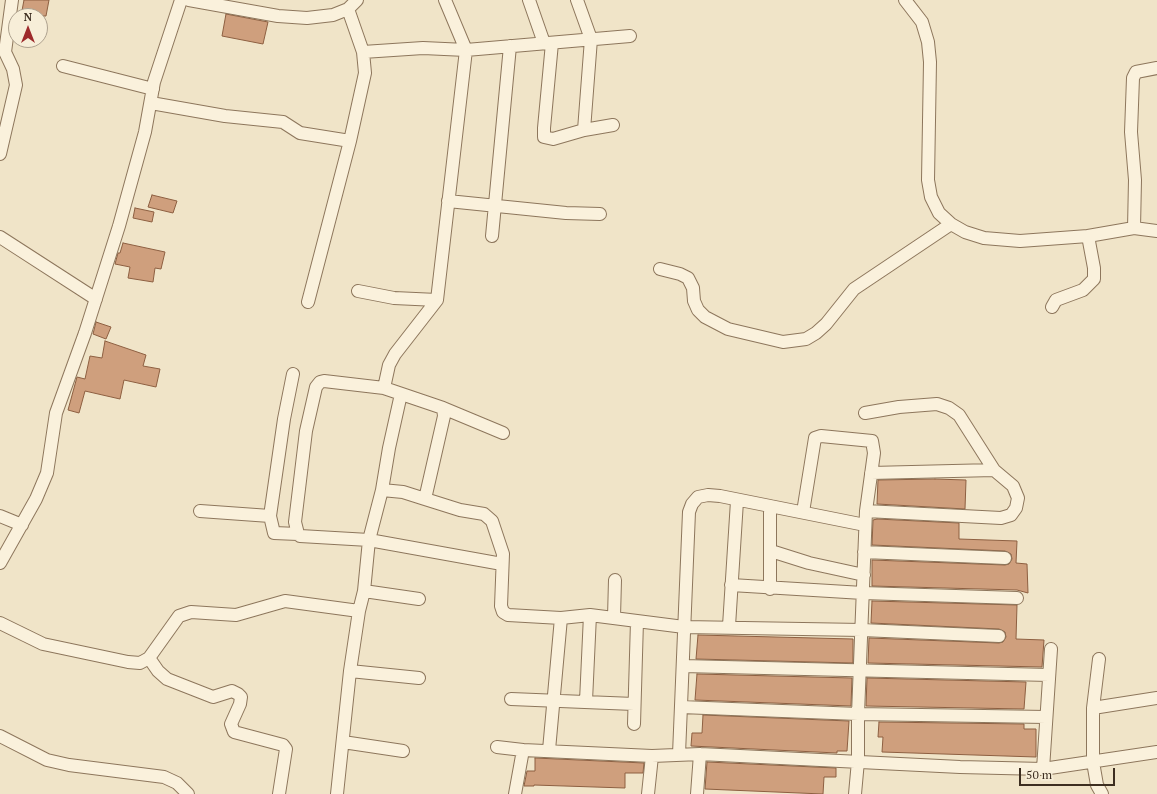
<!DOCTYPE html>
<html>
<head>
<meta charset="utf-8">
<style>
	body { margin:0 }
	#map { position:relative; width:1157px; height:794px; overflow:hidden; background:#f0e4c8; font-family:"PT Serif",serif }
	canvas { display:block }
	.north { position:absolute; left:8px; top:8px; width:40px; height:40px; box-sizing:border-box; background:#f7eed8; border:1px solid #ada18e; border-radius:50%; rotate:0deg; font-size:11px; font-weight:700; line-height:16px; text-align:center; color:#3d2e20 }
	.north::after { content:''; display:block; margin:auto; width:14px; height:18px; background:#9e2a2b; clip-path:polygon(50% 0,100% 100%,50% 72%,0 100%) }
	.scale { position:absolute; left:1019px; top:768px; width:96px; height:18px; box-sizing:border-box; border:2px solid #3d2e20; border-top:0; padding-left:5px; font-size:12px; line-height:14px; white-space:nowrap; color:#3d2e20; -webkit-text-stroke:3px #f7eed8; paint-order:stroke }
</style>
</head>
<body>
<div id="map">
<canvas width="1157" height="794"></canvas>
<div class="north">N</div>
<div class="scale">50 m</div>
</div>
<script>
const context = document.querySelector('canvas').getContext('2d');
context.lineJoin = 'round';
function paint(path, color) {
  context.fillStyle = color;
  context.fill(path, 'evenodd');
}
function shape(rows) {
  const path = new Path2D();
  for (const r of rows) {
    path.moveTo(r[0], r[1]);
    for (let i = 2; i < r.length; i += 2) path.lineTo(r[i], r[i + 1]);
  }
  return path;
}
function stroke(path, color, width, dash) {
  context.strokeStyle = color;
  context.lineWidth = width;
  context.lineCap = dash ? 'butt' : 'round';
  context.setLineDash(dash || []);
  context.stroke(path);
}
const building = shape([
	[24,0,49,0,46,16,21,16,24,0],
	[226,14,268,22,263,44,222,36,226,14],
	[152,195,177,201,173,213,148,207,152,195],
	[135,208,154,212,152,222,133,218,135,208],
	[123,243,165,252,161,269,155,268,153,282,128,278,130,267,115,264,118,253,120,253,123,243],
	[96,322,111,327,106,339,93,334,96,322],
	[105,341,146,355,143,366,160,369,156,387,124,380,120,399,85,391,79,413,68,410,77,377,85,379,90,356,102,358,105,341],
	[935,479,966,480,965,509,877,504,878,480,935,479],
	[877,519,959,523,959,539,1017,541,1016,563,1027,564,1028,593,1017,590,872,586,872,560,1005,565,1009,564,1012,559,1011,554,1005,551,872,545,873,520,877,519],
	[872,601,1017,605,1016,639,1044,640,1042,667,868,663,869,638,999,643,1003,642,1006,637,1005,632,999,629,871,623,872,601],
	[698,635,853,639,853,663,696,659,698,635],
	[697,674,852,678,851,706,695,700,697,674],
	[867,678,1026,682,1024,709,866,706,867,678],
	[703,715,849,721,847,751,837,751,837,753,691,746,692,733,702,733,703,715],
	[879,722,1024,724,1024,729,1036,729,1036,757,882,752,883,737,878,737,879,722],
	[535,758,644,763,643,773,625,773,625,788,534,785,534,786,524,786,527,771,535,771,535,758],
	[707,762,836,768,836,777,824,777,823,794,705,789,707,762]
]);
paint(building, '#cf9f7d');
stroke(building, '#8d5f41', 1);
const minor = shape([
	[189,0,278,16,307,18,333,15,348,9,357,0],
	[445,0,466,50,437,300,395,354,389,365,384,388,443,408,444,416,425,499,460,510,484,514,492,521,503,554,501,606,503,612,508,615,561,618,590,615,684,627,862,630,999,636],
	[529,0,544,43],
	[577,0,591,39,584,130],
	[905,0,922,22,928,42,930,62,928,180,931,197,939,213,951,224,965,232,984,238,1020,241,1088,236,1134,228,1157,231],
	[348,9,363,52,423,48,466,50,630,36],
	[552,43,544,128,544,137,553,139,584,130,613,125],
	[63,66,153,89],
	[151,103,225,116,283,122,300,133,350,141],
	[0,154,16,85,13,69,5,52,12,0],
	[448,201,566,213,600,214],
	[1134,228,1135,180,1131,132,1133,78,1136,72,1157,68],
	[492,236,510,46],
	[0,237,96,299],
	[660,269,680,274,688,278,693,288,694,301,698,310,705,317,728,329,783,342,806,339,816,333,826,324,854,289,951,224],
	[358,291,394,298,437,300],
	[308,302,350,141,365,73,363,52],
	[1052,307,1056,300,1083,290,1094,279,1094,268,1088,236],
	[384,388,324,381,320,382,316,387,306,431,295,522,298,534,300,536,369,540,502,564],
	[443,408,503,433],
	[865,413,899,407,937,404,949,408,959,415,994,470,1013,486,1018,498,1016,508,1011,515,1001,518,866,511],
	[871,473,994,470],
	[382,490,403,492,425,499],
	[770,506,770,589],
	[200,511,270,516,274,533,298,534],
	[803,512,815,438,821,436,872,441,874,453,866,511,858,714,858,761,855,794],
	[0,516,22,525],
	[270,516,284,419,293,374],
	[771,551,809,563,864,575],
	[864,552,1005,558],
	[0,563,36,499,47,473,56,413,85,333,119,226,145,132,154,82,181,0],
	[731,585,863,593,1017,598],
	[364,591,419,599],
	[614,617,615,580],
	[0,623,43,644,128,662,140,663,149,658,179,616,191,612,236,615,285,601,359,611],
	[729,626,737,501],
	[149,658,158,671,167,679,213,697,232,691,238,694,241,697,240,704,231,724,234,732,283,745,286,749,279,794],
	[1099,659,1093,708,1093,762,1097,785,1102,794],
	[683,666,1049,675],
	[350,671,419,678],
	[511,699,634,704],
	[586,701,590,615],
	[681,707,858,714,1046,717],
	[1093,708,1157,698],
	[634,724,637,621],
	[0,736,47,760,69,765,164,777,177,783,188,794],
	[343,742,403,751],
	[497,747,523,750],
	[549,750,561,618],
	[679,754,689,512,692,504,698,497,708,495,720,496,865,525],
	[1043,769,1051,649],
	[337,794,350,671,359,611,364,591,369,540,382,490,389,448,401,394],
	[515,794,523,750,652,756,700,754,960,767,1043,769,1157,752],
	[648,794,652,756],
	[697,794,700,754]
]);
stroke(minor, '#8d765c', 14);
stroke(minor, '#faf1dc', 12);
</script>
</body>
</html>
